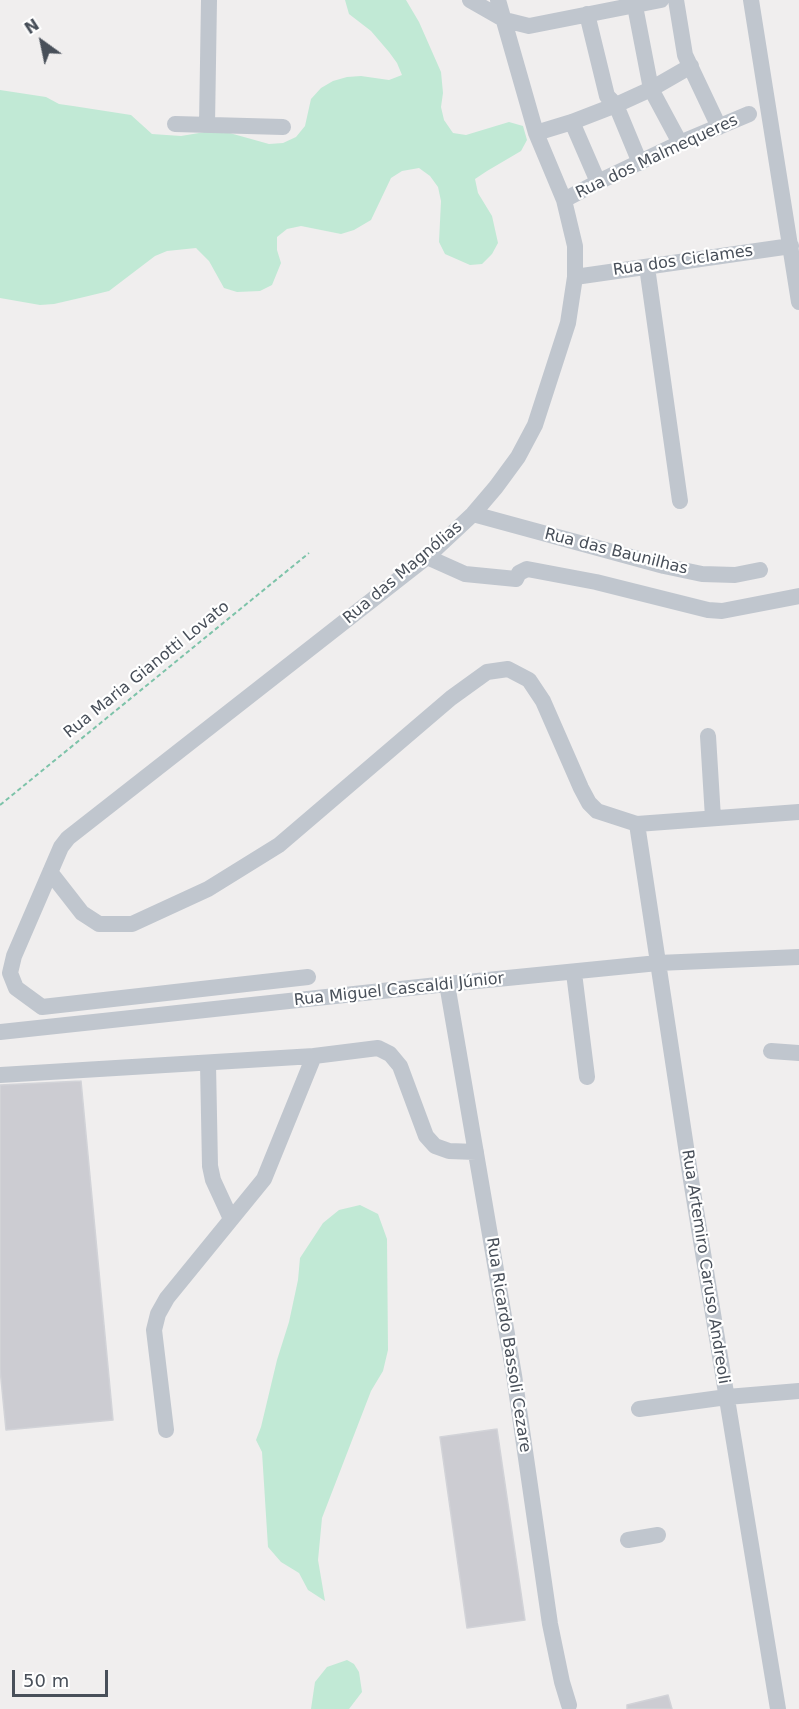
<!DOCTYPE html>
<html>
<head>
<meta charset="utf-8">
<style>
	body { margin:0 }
	#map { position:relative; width:799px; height:1709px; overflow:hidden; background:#f0eeee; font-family:"DejaVu Sans",sans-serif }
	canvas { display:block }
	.north { position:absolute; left:12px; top:12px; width:60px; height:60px; -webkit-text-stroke:4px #fff; paint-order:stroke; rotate:327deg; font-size:16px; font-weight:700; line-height:24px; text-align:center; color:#484f59 }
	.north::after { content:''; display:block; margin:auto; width:21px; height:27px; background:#484f59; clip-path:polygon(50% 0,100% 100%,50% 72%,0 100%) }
	.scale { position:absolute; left:12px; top:1670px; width:96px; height:27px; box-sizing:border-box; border:3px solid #484f59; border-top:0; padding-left:8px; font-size:18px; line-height:21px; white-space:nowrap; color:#484f59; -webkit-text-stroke:4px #fff; paint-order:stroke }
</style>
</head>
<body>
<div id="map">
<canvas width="799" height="1709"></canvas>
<div class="north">N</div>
<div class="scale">50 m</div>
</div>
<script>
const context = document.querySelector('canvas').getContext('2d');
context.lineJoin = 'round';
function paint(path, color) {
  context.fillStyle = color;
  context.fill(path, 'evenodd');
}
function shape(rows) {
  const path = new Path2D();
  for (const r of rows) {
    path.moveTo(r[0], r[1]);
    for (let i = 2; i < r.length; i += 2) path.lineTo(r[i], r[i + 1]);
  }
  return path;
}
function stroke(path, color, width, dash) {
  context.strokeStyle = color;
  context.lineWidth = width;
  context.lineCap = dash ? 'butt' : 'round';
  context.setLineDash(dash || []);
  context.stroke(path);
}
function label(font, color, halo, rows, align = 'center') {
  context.font = font + ' "DejaVu Sans",sans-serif';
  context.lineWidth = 4.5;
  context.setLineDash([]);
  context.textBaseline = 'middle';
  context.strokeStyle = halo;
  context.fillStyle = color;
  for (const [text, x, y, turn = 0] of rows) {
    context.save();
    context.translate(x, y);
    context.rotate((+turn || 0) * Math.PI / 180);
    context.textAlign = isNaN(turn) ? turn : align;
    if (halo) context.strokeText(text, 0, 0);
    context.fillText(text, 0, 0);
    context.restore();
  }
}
paint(shape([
	[345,0,406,0,419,22,441,72,443,93,441,107,444,120,453,133,466,135,509,122,523,126,527,140,521,151,487,171,475,179,478,193,492,216,498,243,492,254,482,264,470,265,445,254,439,242,441,201,438,187,430,176,419,168,402,171,391,178,371,220,354,230,341,234,301,226,287,229,277,237,277,250,281,263,272,285,260,291,237,292,224,288,209,261,196,248,167,251,155,256,109,291,80,298,54,304,40,305,0,298,0,90,46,97,59,104,73,106,131,115,152,134,181,136,211,131,226,132,269,144,283,143,296,137,305,126,311,99,321,88,333,81,347,77,361,76,389,80,402,75,397,63,389,52,371,31,349,14],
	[360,1205,378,1214,387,1239,388,1350,383,1371,371,1391,322,1518,318,1560,325,1601,308,1590,299,1573,281,1562,268,1547,262,1452,256,1440,261,1427,277,1360,289,1322,298,1280,300,1258,323,1223,339,1210],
	[347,1660,354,1664,359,1672,362,1692,349,1709,311,1709,315,1682,327,1667]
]), '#c1e9d5');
const building = shape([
	[81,1081,113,1420,6,1430,0,1369,0,1085,81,1081],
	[497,1429,525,1620,467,1628,440,1437,497,1429],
	[668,1695,672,1709,627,1709,627,1705,668,1695]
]);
paint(building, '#ccccd2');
stroke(building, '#d2d3d8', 1.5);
stroke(shape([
	[0,805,309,553]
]), '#7dc3a9', 2, [4.5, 3]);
stroke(shape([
	[470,0,505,20,529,26,661,0],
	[676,0,685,55,719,127],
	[751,0,799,302],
	[635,6,651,89,680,143],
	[587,14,607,96,616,105,640,163],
	[572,122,598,182],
	[175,124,283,127],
	[207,125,209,0],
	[536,133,572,122,616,105,651,89,691,66],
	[564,200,598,182,680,143,749,114],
	[647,267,680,501],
	[575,277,791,246],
	[473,514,664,566,702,574,735,575,760,570],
	[427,557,465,574,516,579,519,573,527,569,596,582,708,610,722,611,799,596],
	[708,736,713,818],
	[637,824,691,1180,778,1709],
	[50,872,82,913,99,924,132,924,208,889,279,845,451,698,487,672,508,669,529,680,543,701,581,788,589,803,597,811,637,824,799,812],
	[574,973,587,1077],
	[308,977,42,1007,16,988,10,973,14,956,61,847,68,838,427,557,473,514,496,487,518,457,535,425,568,323,575,277,575,246,564,200,536,133,498,0],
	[447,984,514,1375,550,1624,562,1682,569,1705],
	[0,1032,447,984,658,963,799,957],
	[771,1051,799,1053],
	[208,1064,210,1166,213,1180,231,1219],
	[0,1075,314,1056],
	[639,1409,727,1397,799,1391],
	[166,1430,154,1330,158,1314,167,1298,264,1179,314,1056,378,1048,390,1054,400,1066,426,1136,435,1146,449,1151,476,1152],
	[628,1540,658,1535]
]), '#c0c6ce', 16);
label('16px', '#484f59', '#fff', [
	["Rua dos Malmequeres",657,157,-25],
	["Rua dos Ciclames",683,261,-8],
	["Rua das Baunilhas",616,552,14],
	["Rua das Magnólias",403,573,-40],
	["Rua Maria Gianotti Lovato",147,670,-39],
	["Rua Miguel Cascaldi Júnior",399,990,-6],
	["Rua Artemiro Caruso Andreoli",705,1267,81],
	["Rua Ricardo Bassoli Cezare",508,1345,81]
]);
</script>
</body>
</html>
